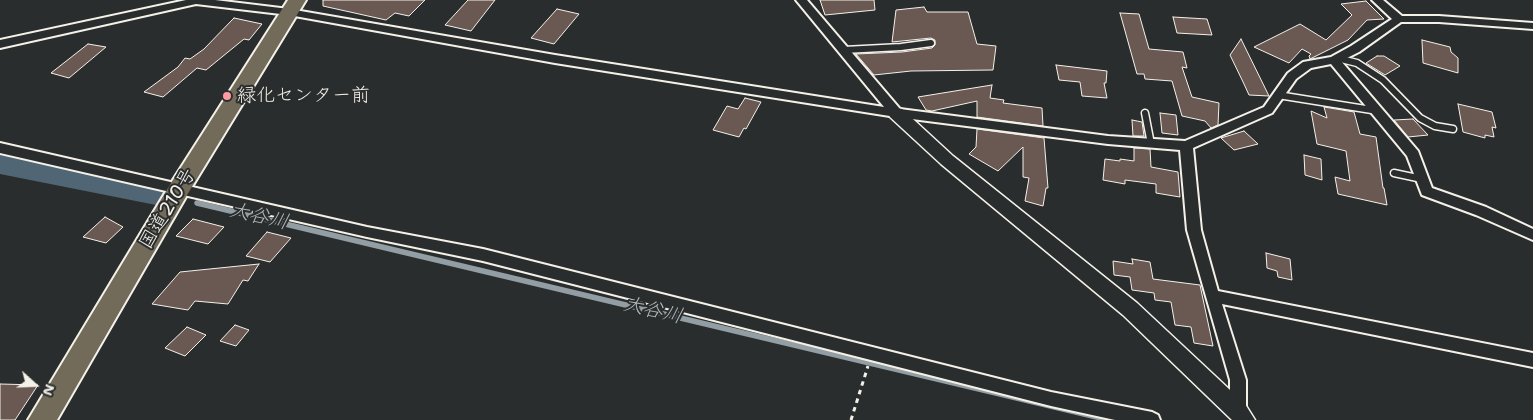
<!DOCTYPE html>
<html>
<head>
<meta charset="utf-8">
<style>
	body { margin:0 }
	#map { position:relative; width:1533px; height:420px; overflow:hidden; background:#2a2d2e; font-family:"Shantell Sans",sans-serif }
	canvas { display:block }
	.north { position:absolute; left:10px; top:360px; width:50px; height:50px; -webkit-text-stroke:4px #2a2d2e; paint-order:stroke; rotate:110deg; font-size:14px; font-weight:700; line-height:20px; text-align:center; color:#f4f1e8 }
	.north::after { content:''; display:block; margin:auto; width:18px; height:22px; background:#f4f1e8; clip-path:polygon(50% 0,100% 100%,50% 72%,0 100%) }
</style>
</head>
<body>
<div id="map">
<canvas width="1533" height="420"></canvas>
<div class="north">N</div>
</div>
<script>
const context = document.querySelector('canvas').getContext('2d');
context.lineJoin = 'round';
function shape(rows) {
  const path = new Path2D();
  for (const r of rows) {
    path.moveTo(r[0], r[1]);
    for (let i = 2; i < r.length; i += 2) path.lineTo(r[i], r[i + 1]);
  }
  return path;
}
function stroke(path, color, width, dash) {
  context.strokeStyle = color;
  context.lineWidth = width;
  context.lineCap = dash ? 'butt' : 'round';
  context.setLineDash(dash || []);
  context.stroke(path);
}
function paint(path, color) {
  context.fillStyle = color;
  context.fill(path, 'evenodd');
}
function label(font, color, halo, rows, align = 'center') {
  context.font = font + ' "Shantell Sans","Klee One",sans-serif';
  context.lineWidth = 4;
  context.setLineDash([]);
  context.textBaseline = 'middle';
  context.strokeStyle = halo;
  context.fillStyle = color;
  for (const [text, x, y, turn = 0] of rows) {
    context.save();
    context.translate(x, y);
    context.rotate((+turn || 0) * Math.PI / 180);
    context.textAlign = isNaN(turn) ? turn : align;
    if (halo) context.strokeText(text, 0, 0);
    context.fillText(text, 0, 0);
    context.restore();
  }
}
stroke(shape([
	[197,203,1109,420]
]), '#929ea3', 5.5);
paint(shape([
	[0,152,156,183,167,186,171,194,167,202,156,205,0,174,0,152]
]), '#506675');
const building = shape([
	[323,0,425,0,409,16,395,13,386,20,323,6,323,0],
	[468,0,495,0,471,31,445,25,468,0],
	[820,0,874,0,875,10,825,15,820,0],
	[1366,1,1384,19,1367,20,1348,40,1310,59,1309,56,1311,54,1302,49,1289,63,1254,47,1300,24,1326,40,1352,15,1341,4,1366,1],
	[924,7,927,12,968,12,977,44,996,46,993,70,911,71,874,75,856,54,902,52,932,48,935,45,935,40,931,38,892,42,896,10,924,7],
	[557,9,579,14,554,44,531,38,557,9],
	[1120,13,1139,14,1149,49,1183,52,1187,68,1182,67,1192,97,1219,103,1218,125,1211,128,1205,121,1182,116,1172,81,1145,79,1144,74,1137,74,1120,13],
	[1173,17,1207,19,1212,35,1177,33,1173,17],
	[234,18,262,24,249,40,244,39,206,70,197,68,163,97,144,92,178,67,185,58,190,59,204,49,234,18],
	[1241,39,1269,96,1249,95,1244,84,1230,55,1241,39],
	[1422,40,1450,47,1451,52,1458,58,1458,73,1423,63,1422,40],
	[88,44,106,47,69,78,51,73,88,44],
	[1377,56,1384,56,1400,66,1385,75,1366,63,1377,56],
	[1056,65,1107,71,1106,83,1104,83,1107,98,1082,96,1080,82,1059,80,1056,65],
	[992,85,990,98,1004,100,1003,103,1042,108,1043,126,977,117,977,101,932,111,926,110,918,97,992,85],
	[745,98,761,102,746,129,744,128,739,137,713,130,727,106,738,109,745,98],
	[1458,104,1492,112,1496,128,1492,127,1494,137,1485,135,1485,138,1463,132,1458,104],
	[1324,107,1354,112,1360,134,1376,137,1383,188,1384,188,1387,205,1338,194,1335,177,1350,181,1346,151,1317,144,1311,111,1327,118,1324,107],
	[1160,113,1176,115,1178,135,1162,133,1160,113],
	[1413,119,1428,135,1408,137,1394,120,1413,119],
	[1132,120,1142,122,1144,136,1133,136,1132,120],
	[977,129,1044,138,1048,188,1046,188,1043,206,1025,201,1029,178,1023,177,1023,147,998,171,969,154,976,147,977,129],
	[1244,131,1258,144,1234,150,1221,138,1244,131],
	[1134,148,1150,149,1151,167,1178,172,1180,197,1156,193,1156,184,1125,180,1125,184,1103,180,1105,159,1120,161,1120,159,1134,161,1134,148],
	[1304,155,1321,159,1322,180,1305,175,1304,155],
	[105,217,123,227,106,243,83,237,105,217],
	[193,219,224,227,208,244,176,236,193,219],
	[267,232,291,238,270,262,246,256,267,232],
	[1266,253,1290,259,1292,280,1278,277,1277,271,1267,268,1266,253],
	[1132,259,1150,262,1153,279,1200,285,1213,346,1194,343,1191,327,1175,325,1171,302,1155,300,1154,293,1132,290,1130,277,1114,275,1113,261,1133,264,1132,259],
	[259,264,248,281,243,280,228,304,195,301,188,310,152,304,180,272,259,264],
	[235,325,249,330,236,346,220,341,235,325],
	[187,327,206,335,185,356,165,348,187,327],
	[0,384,38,385,15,420,0,420,0,384]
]);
paint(building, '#6a5853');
stroke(building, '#f4f1e8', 1);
const service = shape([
	[844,50,901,47,931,43],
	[1337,58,1357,63,1383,80,1420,118,1435,126,1453,129],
	[1278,95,1378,111],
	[1145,113,1151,144],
	[1394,173,1422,179]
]);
const minor = shape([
	[186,0,215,0,289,9,555,55,884,107,796,0,807,0,900,109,1108,136,1185,141,1264,107,1288,73,1303,62,1331,57,1351,46,1392,19,1372,0,1383,0,1402,16,1439,16,1533,23,1533,29,1439,22,1401,22,1359,52,1341,61,1418,151,1432,188,1486,207,1533,229,1533,240,1476,215,1422,195,1407,156,1331,64,1311,68,1296,79,1272,113,1193,148,1201,230,1218,291,1533,353,1533,367,1222,304,1246,380,1246,411,1244,416,1238,419,1232,416,1230,411,1230,380,1187,230,1180,150,1108,144,896,117,555,63,289,15,196,4,0,48,0,40,186,0],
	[0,143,367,227,483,249,1051,392,1152,412,1158,415,1160,420,1115,420,1051,406,483,261,367,237,0,153,0,143]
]);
const tertiary = shape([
	[896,108,902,109,953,156,1137,303,1245,404,1255,420,1232,420,1123,315,941,164,890,117,888,113,890,109,896,108]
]);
const trunk = shape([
	[288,0,306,0,187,195,57,420,28,420,171,183,288,0]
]);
stroke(service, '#f4f1e8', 9);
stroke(minor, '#f4f1e8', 4);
stroke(tertiary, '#f4f1e8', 3);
stroke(trunk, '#f4f1e8', 4);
stroke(shape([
	[851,420,868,366]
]), '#f4f1e8', 3, [4.5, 4.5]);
stroke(service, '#2a2d2e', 6);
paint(minor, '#2a2d2e');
paint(tertiary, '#2a2d2e');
paint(trunk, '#736b5a');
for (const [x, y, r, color] of [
	[227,96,5,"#ff9aa2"]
]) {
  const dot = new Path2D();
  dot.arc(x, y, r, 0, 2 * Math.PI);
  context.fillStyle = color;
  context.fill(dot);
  stroke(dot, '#2a2d2e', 2);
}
label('19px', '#f4f1e8', '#2a2d2e', [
	["緑化センター前",237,96]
], 'left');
label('19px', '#f4f1e8', '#2a2d2e', [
	["国道210号",168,209,-59]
]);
label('italic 20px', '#b2b9ba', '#2a2d2e', [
	["大谷川",259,217,13],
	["大谷川",653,311,13]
]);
</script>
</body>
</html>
